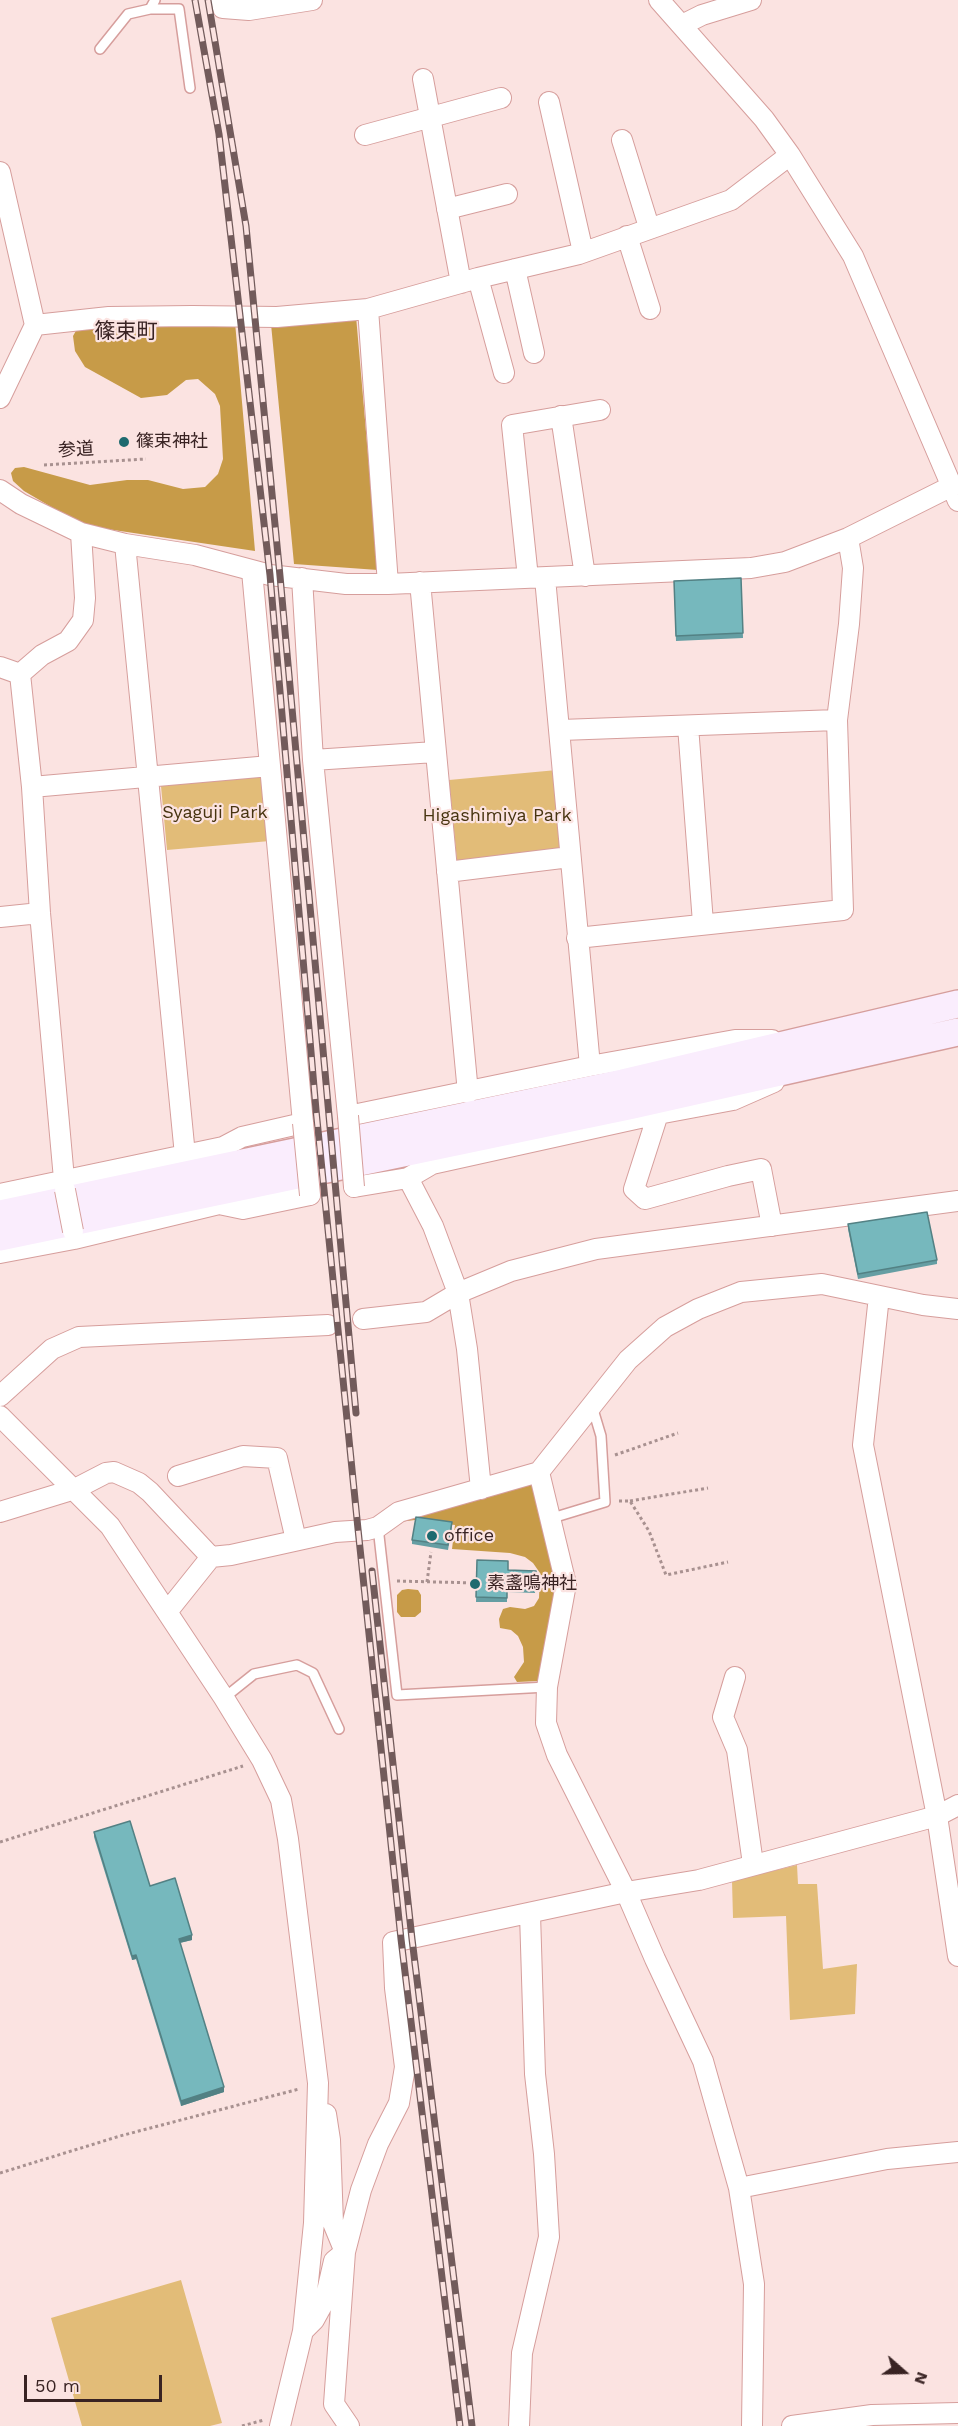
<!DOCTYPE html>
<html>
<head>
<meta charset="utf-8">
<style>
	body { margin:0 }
	#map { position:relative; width:958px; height:2426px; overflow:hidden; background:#fbe3e1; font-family:"Work Sans",sans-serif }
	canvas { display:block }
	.north { position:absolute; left:874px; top:2342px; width:60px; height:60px; -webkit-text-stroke:4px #fbe3e1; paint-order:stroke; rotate:110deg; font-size:16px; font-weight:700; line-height:24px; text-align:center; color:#392323 }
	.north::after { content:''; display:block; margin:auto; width:21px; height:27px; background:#392323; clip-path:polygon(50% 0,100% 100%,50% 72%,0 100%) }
	.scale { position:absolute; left:24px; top:2375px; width:138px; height:27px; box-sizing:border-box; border:3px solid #392323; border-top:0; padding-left:8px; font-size:18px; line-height:21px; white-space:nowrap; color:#392323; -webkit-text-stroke:4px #fbe3e1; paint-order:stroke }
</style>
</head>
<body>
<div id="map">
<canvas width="958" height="2426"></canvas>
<div class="north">N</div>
<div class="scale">50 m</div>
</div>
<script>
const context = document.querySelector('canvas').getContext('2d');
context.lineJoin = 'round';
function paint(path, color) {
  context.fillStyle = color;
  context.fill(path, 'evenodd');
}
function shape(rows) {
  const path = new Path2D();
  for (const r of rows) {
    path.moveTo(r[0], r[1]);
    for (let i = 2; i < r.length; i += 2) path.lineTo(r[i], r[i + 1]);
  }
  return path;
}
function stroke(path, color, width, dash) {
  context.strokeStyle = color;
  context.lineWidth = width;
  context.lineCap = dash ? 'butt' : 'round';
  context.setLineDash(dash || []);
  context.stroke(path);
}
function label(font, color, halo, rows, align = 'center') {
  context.font = font + ' "Work Sans","Noto Sans JP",sans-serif';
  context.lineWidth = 4.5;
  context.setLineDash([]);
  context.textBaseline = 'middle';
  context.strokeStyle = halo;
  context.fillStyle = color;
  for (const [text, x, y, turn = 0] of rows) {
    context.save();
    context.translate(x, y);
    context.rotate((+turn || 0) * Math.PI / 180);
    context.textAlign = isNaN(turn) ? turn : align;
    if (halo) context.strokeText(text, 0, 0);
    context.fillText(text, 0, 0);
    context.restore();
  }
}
paint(shape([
	[557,770,564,850,457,861,449,780],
	[264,776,270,841,167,850,161,786],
	[797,1865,798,1884,817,1884,823,1969,857,1964,855,2014,790,2020,786,1916,733,1918,732,1881],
	[181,2280,222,2423,210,2426,82,2426,51,2318]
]), '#e2bc78');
paint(shape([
	[356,316,378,570,294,564,271,324],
	[106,322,235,322,255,551,100,528,77,522,24,491,13,481,11,473,15,468,24,467,90,485,127,480,148,480,183,489,205,487,218,474,223,459,220,406,215,394,198,379,186,380,167,395,141,398,85,367,75,351,73,336,77,329],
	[534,1482,559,1587,543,1677,538,1681,517,1682,514,1677,524,1662,523,1647,518,1636,511,1630,500,1628,499,1619,503,1609,510,1607,525,1609,534,1606,539,1598,540,1573,533,1563,525,1557,510,1553,452,1549,455,1525,415,1520,398,1522],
	[408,1589,418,1590,421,1595,421,1612,415,1617,401,1617,397,1612,397,1595,402,1590]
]), '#c79b48');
const lane = shape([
	[150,9,179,9,190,88],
	[100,49,128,14,150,9,155,0],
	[549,1519,605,1502,601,1436,592,1406],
	[378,1527,397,1695,547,1687],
	[224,1698,254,1674,297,1665,313,1673,339,1729]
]);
const street = shape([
	[221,0,223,8,249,10,312,0],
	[659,0,764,119,790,155,853,256,958,501],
	[682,25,702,15,751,0],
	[423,79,461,283],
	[549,102,583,252],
	[365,135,501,98],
	[622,140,649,227],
	[0,172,35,325,0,398],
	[447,209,507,194],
	[627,236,650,309],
	[515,269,534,353],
	[478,278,504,373],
	[368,309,388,584],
	[35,325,109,317,192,316,277,317,368,309,478,278,579,254,731,200,790,155],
	[561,416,585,576],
	[0,490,21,504,81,533,125,544,195,555,270,575,346,584,388,584,751,568,785,562,848,538,952,486],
	[125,544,185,1155],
	[302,578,313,760,435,752],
	[528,578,512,425,600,410],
	[545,578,590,1066],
	[420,582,468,1093],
	[0,667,20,674],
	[20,674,32,787,40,913,65,1190],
	[20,674,42,655,68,641,83,620,85,598,81,533],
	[837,720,849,624,853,568,848,538],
	[688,726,703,923],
	[561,730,837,720,843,910,577,938],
	[313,760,348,1116,590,1066,735,1040,772,1040],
	[32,787,270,766],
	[447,872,570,857],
	[0,917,40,913],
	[658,1114,634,1189,645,1199,728,1176,761,1169,772,1226],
	[408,1178,433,1226,458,1293,467,1349,481,1489],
	[354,1187,408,1178,432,1164,658,1114,733,1100,774,1082],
	[0,1194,223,1147,242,1137,303,1123,252,571],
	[0,1253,74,1239,219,1204,243,1209,310,1195],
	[879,1296,863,1445,937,1816,958,1956],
	[363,1319,426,1312,458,1293,511,1271,596,1249,958,1201],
	[0,1396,52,1349,79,1337,328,1325],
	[0,1416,110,1526,224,1698,262,1760,281,1800,288,1839,318,2083,314,2223,303,2331,280,2426],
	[539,1472,566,1584,547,1687,546,1723,557,1755,626,1892,655,1959,703,2061,739,2188,754,2284,752,2426],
	[178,1476,243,1456,277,1458,296,1540],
	[0,1512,75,1489,106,1473,114,1472,139,1483,150,1492,211,1557,231,1555,335,1532,367,1530,378,1527,399,1512,539,1472,628,1360,665,1327,698,1309,741,1292,822,1284,923,1305,958,1309],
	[167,1612,211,1557],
	[735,1677,723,1717,737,1750,753,1864],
	[326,2114,330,2140,333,2223,345,2252],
	[739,2188,887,2159,958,2152],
	[345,2252,361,2190,378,2144,399,2103,405,2067,395,1988,393,1942,626,1892,699,1880,937,1816,958,1805],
	[303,2331,314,2320,325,2300,334,2261,345,2252,334,2404,349,2426],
	[519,2426,522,2353,549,2237,544,2154,535,2074,530,1914],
	[792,2426,872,2415,958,2413]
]);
const secondary = shape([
	[0,1214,623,1083,958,1004],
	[0,1237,633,1105,958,1032]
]);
stroke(lane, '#d69e9c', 12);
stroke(street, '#d69e9c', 22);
stroke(secondary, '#d69e9c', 30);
stroke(shape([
	[44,465,146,459],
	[615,1455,678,1433],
	[619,1501,630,1501,649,1531,666,1575,728,1562],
	[630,1501,708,1488],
	[397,1581,476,1583],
	[427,1582,431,1552],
	[0,1842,243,1766],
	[0,2173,120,2136,299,2089],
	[242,2426,264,2420]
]), '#a89190', 3, [3, 3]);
stroke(lane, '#fff', 9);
stroke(street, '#fff', 20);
stroke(secondary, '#faedfd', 27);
const rail = shape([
	[195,0,219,134,270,575,316,1110,358,1529,401,1939,460,2426],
	[208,0,246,226,280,576,356,1413],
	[372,1571,412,1939,472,2426]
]);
stroke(rail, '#725b5b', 7);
stroke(rail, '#fbe3e1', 4.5, [14]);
const streetBridge = shape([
	[348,1116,354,1187],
	[303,1123,310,1195],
	[65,1190,73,1231]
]);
stroke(streetBridge, '#d69e9c', 22, []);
stroke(streetBridge, '#fff', 20);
paint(shape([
	[741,578,743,638,676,641,674,581],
	[848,1224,937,1260,937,1264,858,1279,848,1229],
	[452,1527,448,1550,412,1544,412,1540],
	[477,1560,508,1570,536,1571,535,1593,507,1592,507,1602,476,1602],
	[94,1832,150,1886,192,1940,180,1943,224,2092,181,2106,136,1959,132,1960,94,1837]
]), '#659ea3');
paint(shape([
	[192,1935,192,1940,179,1943,179,1939],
	[136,1955,136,1959,132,1960,132,1956],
	[224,2087,224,2092,181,2106,181,2101]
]), '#538184');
const building = shape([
	[741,578,743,633,676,636,674,581,741,578],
	[927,1212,937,1260,858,1274,848,1224,927,1212],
	[416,1517,452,1522,448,1545,412,1540,416,1517],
	[477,1560,508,1561,508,1570,536,1571,535,1588,507,1587,507,1598,476,1597,477,1560],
	[130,1821,150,1886,175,1878,192,1935,179,1939,224,2087,181,2101,136,1955,132,1956,94,1832,130,1821]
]);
paint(building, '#76b8bd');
stroke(building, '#538184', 1.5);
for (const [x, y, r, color] of [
	[124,442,6,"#1e6a6f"],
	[432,1536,6,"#1e6a6f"],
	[475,1584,6,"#1e6a6f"]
]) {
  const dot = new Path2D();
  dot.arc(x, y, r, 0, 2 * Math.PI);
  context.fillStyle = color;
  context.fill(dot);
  stroke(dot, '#fbe3e1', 2);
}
label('18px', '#392323', '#fbe3e1', [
	["篠束神社",136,442],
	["office",444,1536],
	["素盞鳴神社",487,1584]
], 'left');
label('18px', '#392323', '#fbe3e1', [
	["参道",76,450,-3]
]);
label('18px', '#473410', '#fbe3e1', [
	["Syaguji Park",215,813],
	["Higashimiya Park",497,816]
]);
label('21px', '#392323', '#fbe3e1', [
	["篠束町",126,332]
]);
</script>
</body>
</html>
